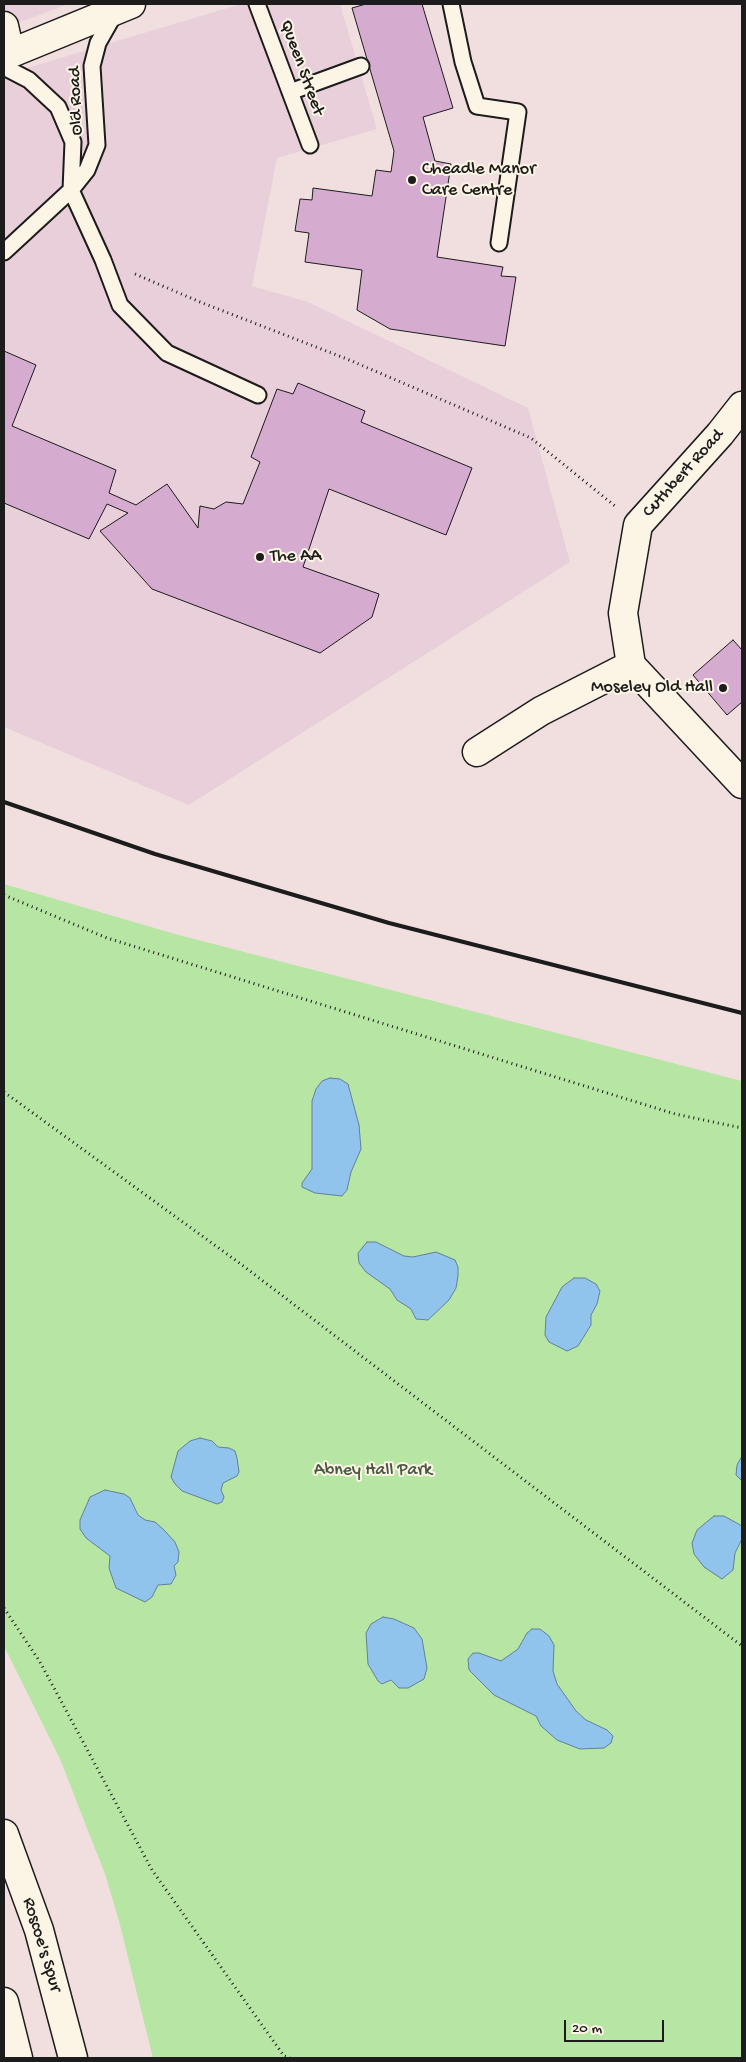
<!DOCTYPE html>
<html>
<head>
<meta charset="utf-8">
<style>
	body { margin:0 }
	#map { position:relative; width:746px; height:2062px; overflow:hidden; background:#f1dfdf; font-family:"Gochi Hand",sans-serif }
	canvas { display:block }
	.frame { position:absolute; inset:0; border:5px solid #1c1c1c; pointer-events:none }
	.scale { position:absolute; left:564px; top:2020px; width:100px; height:22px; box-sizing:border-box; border:2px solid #1c1c1c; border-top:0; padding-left:6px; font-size:15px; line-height:18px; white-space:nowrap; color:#1c1c1c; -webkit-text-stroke:4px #fcf5e5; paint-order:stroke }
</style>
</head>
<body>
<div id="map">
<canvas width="746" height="2062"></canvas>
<div class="frame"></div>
<div class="scale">20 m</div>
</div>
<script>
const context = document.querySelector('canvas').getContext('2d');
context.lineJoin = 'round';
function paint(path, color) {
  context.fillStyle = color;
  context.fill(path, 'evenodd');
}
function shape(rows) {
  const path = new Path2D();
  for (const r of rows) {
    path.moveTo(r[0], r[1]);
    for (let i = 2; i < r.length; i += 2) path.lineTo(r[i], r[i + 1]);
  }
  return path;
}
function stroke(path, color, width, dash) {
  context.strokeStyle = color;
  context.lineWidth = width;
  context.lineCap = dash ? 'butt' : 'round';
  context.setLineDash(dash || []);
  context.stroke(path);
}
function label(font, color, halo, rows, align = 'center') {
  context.font = font + ' "Gochi Hand",sans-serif';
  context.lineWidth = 4;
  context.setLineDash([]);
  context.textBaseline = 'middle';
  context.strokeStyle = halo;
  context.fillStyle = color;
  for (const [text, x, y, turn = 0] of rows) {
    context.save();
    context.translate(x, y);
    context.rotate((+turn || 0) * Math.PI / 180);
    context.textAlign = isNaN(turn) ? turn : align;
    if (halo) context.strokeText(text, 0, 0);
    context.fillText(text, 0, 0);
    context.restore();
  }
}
paint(shape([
	[4,4,69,4,4,28],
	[241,4,340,4,377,129,277,158,252,286,308,302,528,408,570,562,189,805,4,727,4,75]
]), '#e9cfda');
paint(shape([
	[4,884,175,934,742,1081,742,2058,153,2058,119,1921,105,1874,60,1759,4,1646]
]), '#b7e5a4');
const water = shape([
	[330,1078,340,1079,348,1084,359,1125,361,1149,351,1172,347,1190,342,1196,315,1193,302,1187,302,1183,312,1169,312,1101,316,1089,322,1081,330,1078],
	[367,1242,376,1242,404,1256,413,1257,436,1252,455,1260,458,1267,458,1276,456,1288,449,1300,428,1320,416,1319,411,1309,397,1300,390,1289,366,1272,359,1263,358,1253,367,1242],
	[574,1278,585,1278,596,1284,600,1291,597,1304,591,1315,591,1325,578,1346,567,1351,549,1342,545,1335,546,1317,562,1287,574,1278],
	[200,1438,212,1441,218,1447,229,1448,235,1451,237,1458,239,1472,237,1476,223,1483,221,1490,224,1497,222,1502,217,1504,182,1491,175,1484,171,1477,178,1451,190,1441,200,1438],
	[742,1456,742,1481,736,1475,737,1465,742,1456],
	[105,1490,124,1494,130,1498,138,1515,145,1520,155,1522,164,1530,175,1542,179,1552,178,1562,174,1566,176,1575,171,1584,158,1585,152,1597,145,1602,116,1588,109,1568,110,1556,86,1538,80,1529,80,1520,90,1497,105,1490],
	[714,1516,724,1516,742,1526,742,1539,735,1553,733,1570,722,1579,704,1567,694,1554,692,1543,697,1530,714,1516],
	[383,1617,394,1619,414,1628,422,1639,427,1668,424,1679,408,1688,399,1688,391,1680,382,1684,378,1681,368,1664,366,1633,371,1624,383,1617],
	[532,1629,540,1629,549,1636,554,1645,553,1671,557,1684,576,1711,586,1720,607,1730,613,1736,611,1743,604,1748,580,1749,557,1740,541,1726,536,1716,494,1695,469,1670,468,1659,473,1653,479,1653,501,1661,518,1649,527,1633,532,1629]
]);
paint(water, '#90c4ed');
stroke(water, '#628199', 1);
const building = shape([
	[366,4,422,4,453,108,423,117,435,161,451,164,437,257,503,267,501,276,516,277,505,346,390,329,357,310,362,270,305,262,309,233,295,231,300,199,312,200,313,188,372,196,376,170,391,172,394,151,352,8,366,4],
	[4,351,36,365,12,426,116,470,109,493,136,505,167,484,198,528,200,506,214,509,226,502,243,504,260,462,251,457,277,389,293,394,298,383,365,411,361,422,472,468,446,535,329,489,303,567,379,594,372,617,320,653,152,589,100,531,128,513,107,504,89,539,4,503,4,351],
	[733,640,742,650,742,702,727,715,693,675,733,640]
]);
paint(building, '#d6abd0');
stroke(building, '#1c1c1c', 1);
const lane = shape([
	[257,4,310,145],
	[451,4,463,62,477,106,518,112,499,243],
	[4,67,29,80,58,107,73,142,71,190,103,260,120,305,167,353,258,395],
	[290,92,361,66],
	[4,252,71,190,87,170,97,145,92,66,98,43,115,13]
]);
const street = shape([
	[4,26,10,53],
	[742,406,720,434,638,525,623,613,631,665,742,784],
	[477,752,541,711,631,665]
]);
const primary = shape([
	[4,56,131,4]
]);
const highway = shape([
	[4,1834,39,1930,73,2058],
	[4,2002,18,2058]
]);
stroke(lane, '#1c1c1c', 19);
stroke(street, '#1c1c1c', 31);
stroke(primary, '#1c1c1c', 31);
stroke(highway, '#1c1c1c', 31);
stroke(shape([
	[135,274,200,302,347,359,531,438,615,506],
	[4,895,107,938,675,1114,742,1128],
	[4,1092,242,1265,742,1646],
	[4,1608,40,1662,152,1870,284,2056,290,2058]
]), '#1c1c1c', 3, [1, 4]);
stroke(lane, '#fcf5e5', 15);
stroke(street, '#fcf5e5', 28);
stroke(primary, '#fcf5e5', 28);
stroke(highway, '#fcf5e5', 28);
stroke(shape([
	[4,802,155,854,389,923,742,1013]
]), '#1c1c1c', 4);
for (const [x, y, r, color] of [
	[412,180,5,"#1c1c1c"],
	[260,557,5,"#1c1c1c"],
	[723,688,5,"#1c1c1c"]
]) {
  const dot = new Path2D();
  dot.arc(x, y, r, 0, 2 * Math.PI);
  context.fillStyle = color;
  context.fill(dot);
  stroke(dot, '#fcf5e5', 2);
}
label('18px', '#1c1c1c', '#fcf5e5', [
	["Queen Street",301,68,70],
	["Old Road",77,101,-92],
	["Cuthbert Road",684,474,-48],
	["Roscoe's Spur",41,1945,73]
]);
label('18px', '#1c1c1c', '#fcf5e5', [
	["Cheadle Manor",422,170],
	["Care Centre",422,191],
	["The AA",270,557],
	["Moseley Old Hall",713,688,"right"]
], 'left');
label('18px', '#4a5845', '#fcf5e5', [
	["Abney Hall Park",373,1471]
]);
</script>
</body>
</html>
